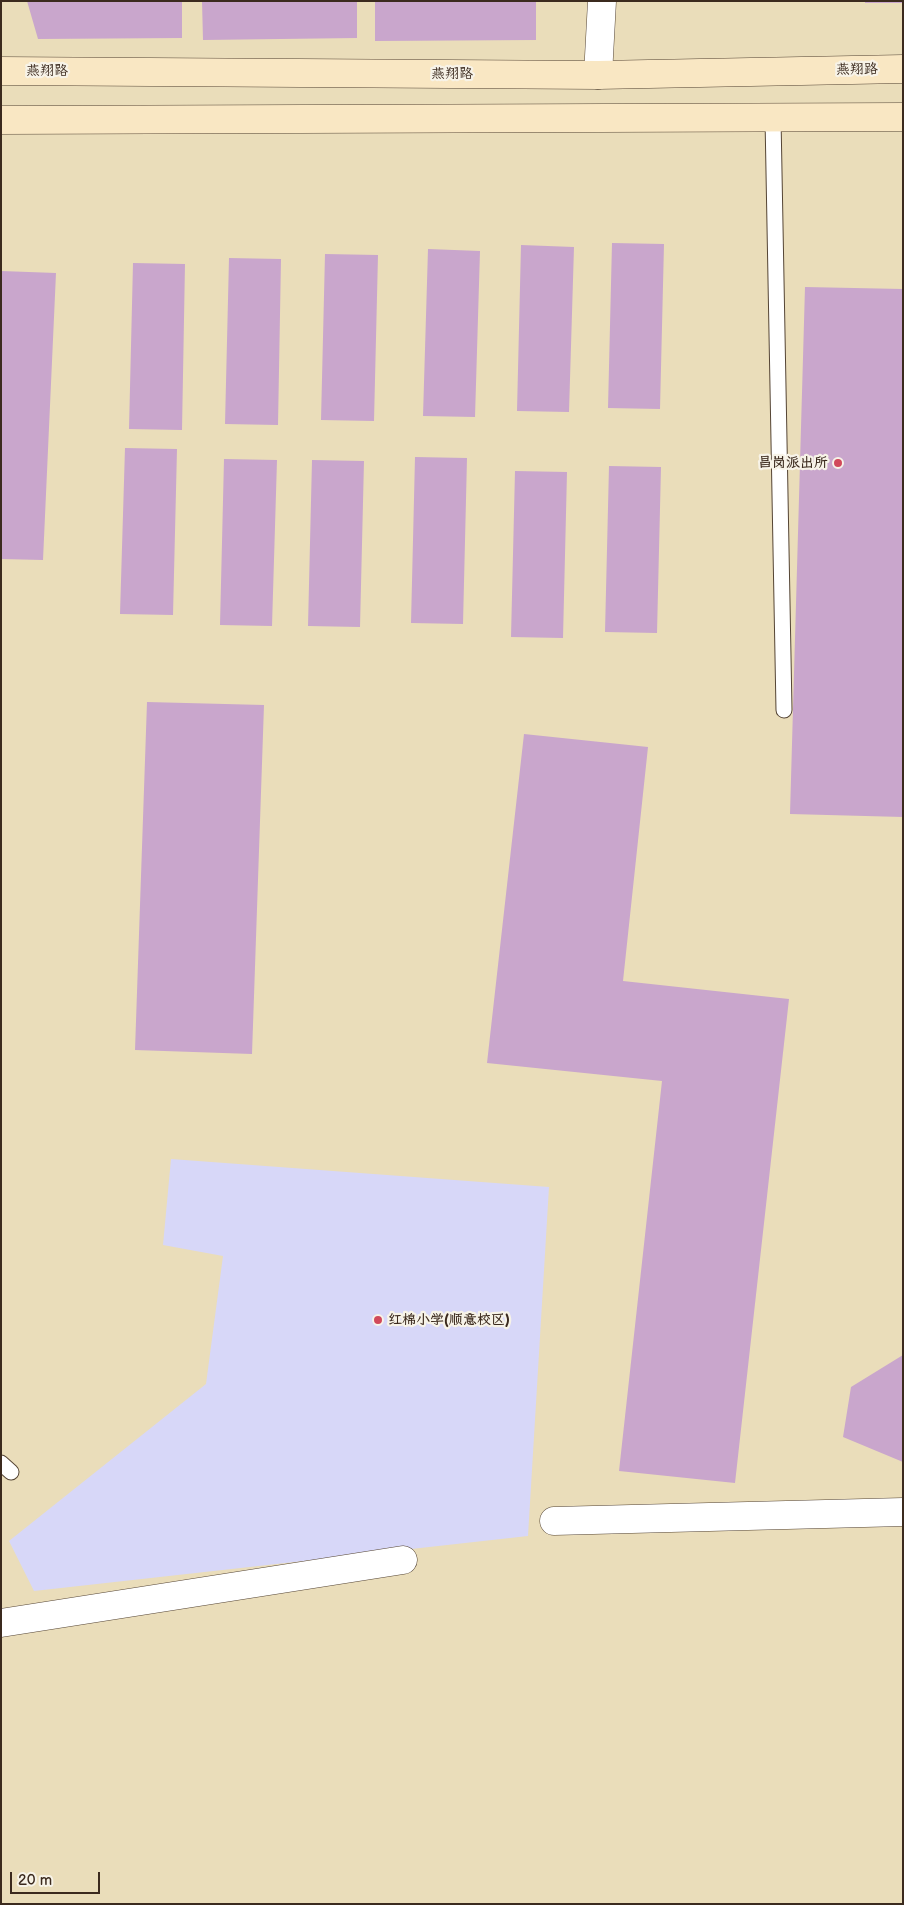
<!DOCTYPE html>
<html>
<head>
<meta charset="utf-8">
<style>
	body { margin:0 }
	#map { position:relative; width:904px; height:1905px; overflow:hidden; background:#eaddba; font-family:"Balsamiq Sans",sans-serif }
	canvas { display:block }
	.frame { position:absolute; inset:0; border:2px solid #3b2a1e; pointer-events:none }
	.scale { position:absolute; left:10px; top:1872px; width:90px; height:22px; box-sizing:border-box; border:2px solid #3b2a1e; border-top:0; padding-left:6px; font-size:15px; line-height:18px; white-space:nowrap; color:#3b2a1e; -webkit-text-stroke:4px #f7f3e8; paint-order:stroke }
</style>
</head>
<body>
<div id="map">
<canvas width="904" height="1905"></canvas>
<div class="frame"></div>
<div class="scale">20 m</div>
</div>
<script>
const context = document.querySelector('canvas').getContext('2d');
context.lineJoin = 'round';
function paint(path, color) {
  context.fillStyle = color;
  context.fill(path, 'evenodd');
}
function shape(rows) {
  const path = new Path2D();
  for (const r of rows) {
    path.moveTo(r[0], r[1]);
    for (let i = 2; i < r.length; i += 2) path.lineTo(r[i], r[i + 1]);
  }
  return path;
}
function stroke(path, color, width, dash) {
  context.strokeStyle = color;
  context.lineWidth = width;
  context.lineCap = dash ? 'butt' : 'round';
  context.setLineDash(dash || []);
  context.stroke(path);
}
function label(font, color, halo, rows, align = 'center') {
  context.font = font + ' "Balsamiq Sans","LXGW WenKai TC",sans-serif';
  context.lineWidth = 4.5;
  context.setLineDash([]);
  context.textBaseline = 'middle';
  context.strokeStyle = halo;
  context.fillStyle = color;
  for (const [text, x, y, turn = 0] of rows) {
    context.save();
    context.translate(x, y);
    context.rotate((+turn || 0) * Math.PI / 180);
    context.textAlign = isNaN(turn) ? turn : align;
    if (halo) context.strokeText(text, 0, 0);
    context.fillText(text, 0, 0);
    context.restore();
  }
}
paint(shape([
	[171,1159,549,1187,528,1536,34,1591,9,1541,206,1384,223,1256,163,1245]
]), '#d7d7f8');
paint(shape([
	[27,1,182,1,182,38,38,39],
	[202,1,357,1,357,38,203,40],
	[375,1,536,1,536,40,375,41],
	[865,1,903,1,903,3,865,3],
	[612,243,664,244,660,409,608,408],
	[521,245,574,247,569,412,517,411],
	[428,249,480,251,475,417,423,416],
	[325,254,378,255,374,421,321,420],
	[229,258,281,259,278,425,225,424],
	[133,263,185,264,182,430,129,429],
	[1,271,56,273,43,560,1,559],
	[805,287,903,289,903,817,790,814],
	[125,448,177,449,173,615,120,614],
	[415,457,467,458,463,624,411,623],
	[224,459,277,460,272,626,220,625],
	[312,460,364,461,360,627,308,626],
	[609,466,661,467,657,633,605,632],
	[515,471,567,472,563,638,511,637],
	[147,702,264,705,252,1054,135,1050],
	[524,734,648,747,623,981,789,999,735,1483,619,1471,662,1081,487,1063],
	[903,1355,903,1462,843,1437,851,1387]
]), '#c9a6cc');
const lane = shape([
	[773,118,784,710],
	[1,1463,11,1472]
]);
const street = shape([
	[598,75,602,1],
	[554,1521,903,1512],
	[1,1623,403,1560]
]);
const secondary = shape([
	[1,71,598,75,903,69],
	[1,120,903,117]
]);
stroke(lane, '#554535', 17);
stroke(street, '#554535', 29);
stroke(secondary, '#554535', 29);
stroke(lane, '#fff', 15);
stroke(street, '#fff', 28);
stroke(secondary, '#f9e7c3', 28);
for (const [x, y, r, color] of [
	[838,463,5,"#d1495b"],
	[378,1320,5,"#d1495b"]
]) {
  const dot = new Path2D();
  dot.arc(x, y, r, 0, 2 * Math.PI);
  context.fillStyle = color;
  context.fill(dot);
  stroke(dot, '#f7f3e8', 2);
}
label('14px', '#3b2a1e', '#f7f3e8', [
	["燕翔路",857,70,-1],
	["燕翔路",47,71],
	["燕翔路",452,74]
]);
label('bold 14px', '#3b2a1e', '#f7f3e8', [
	["昌岗派出所",828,463],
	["红棉小学(顺意校区)",388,1320,"left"]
], 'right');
</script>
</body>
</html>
